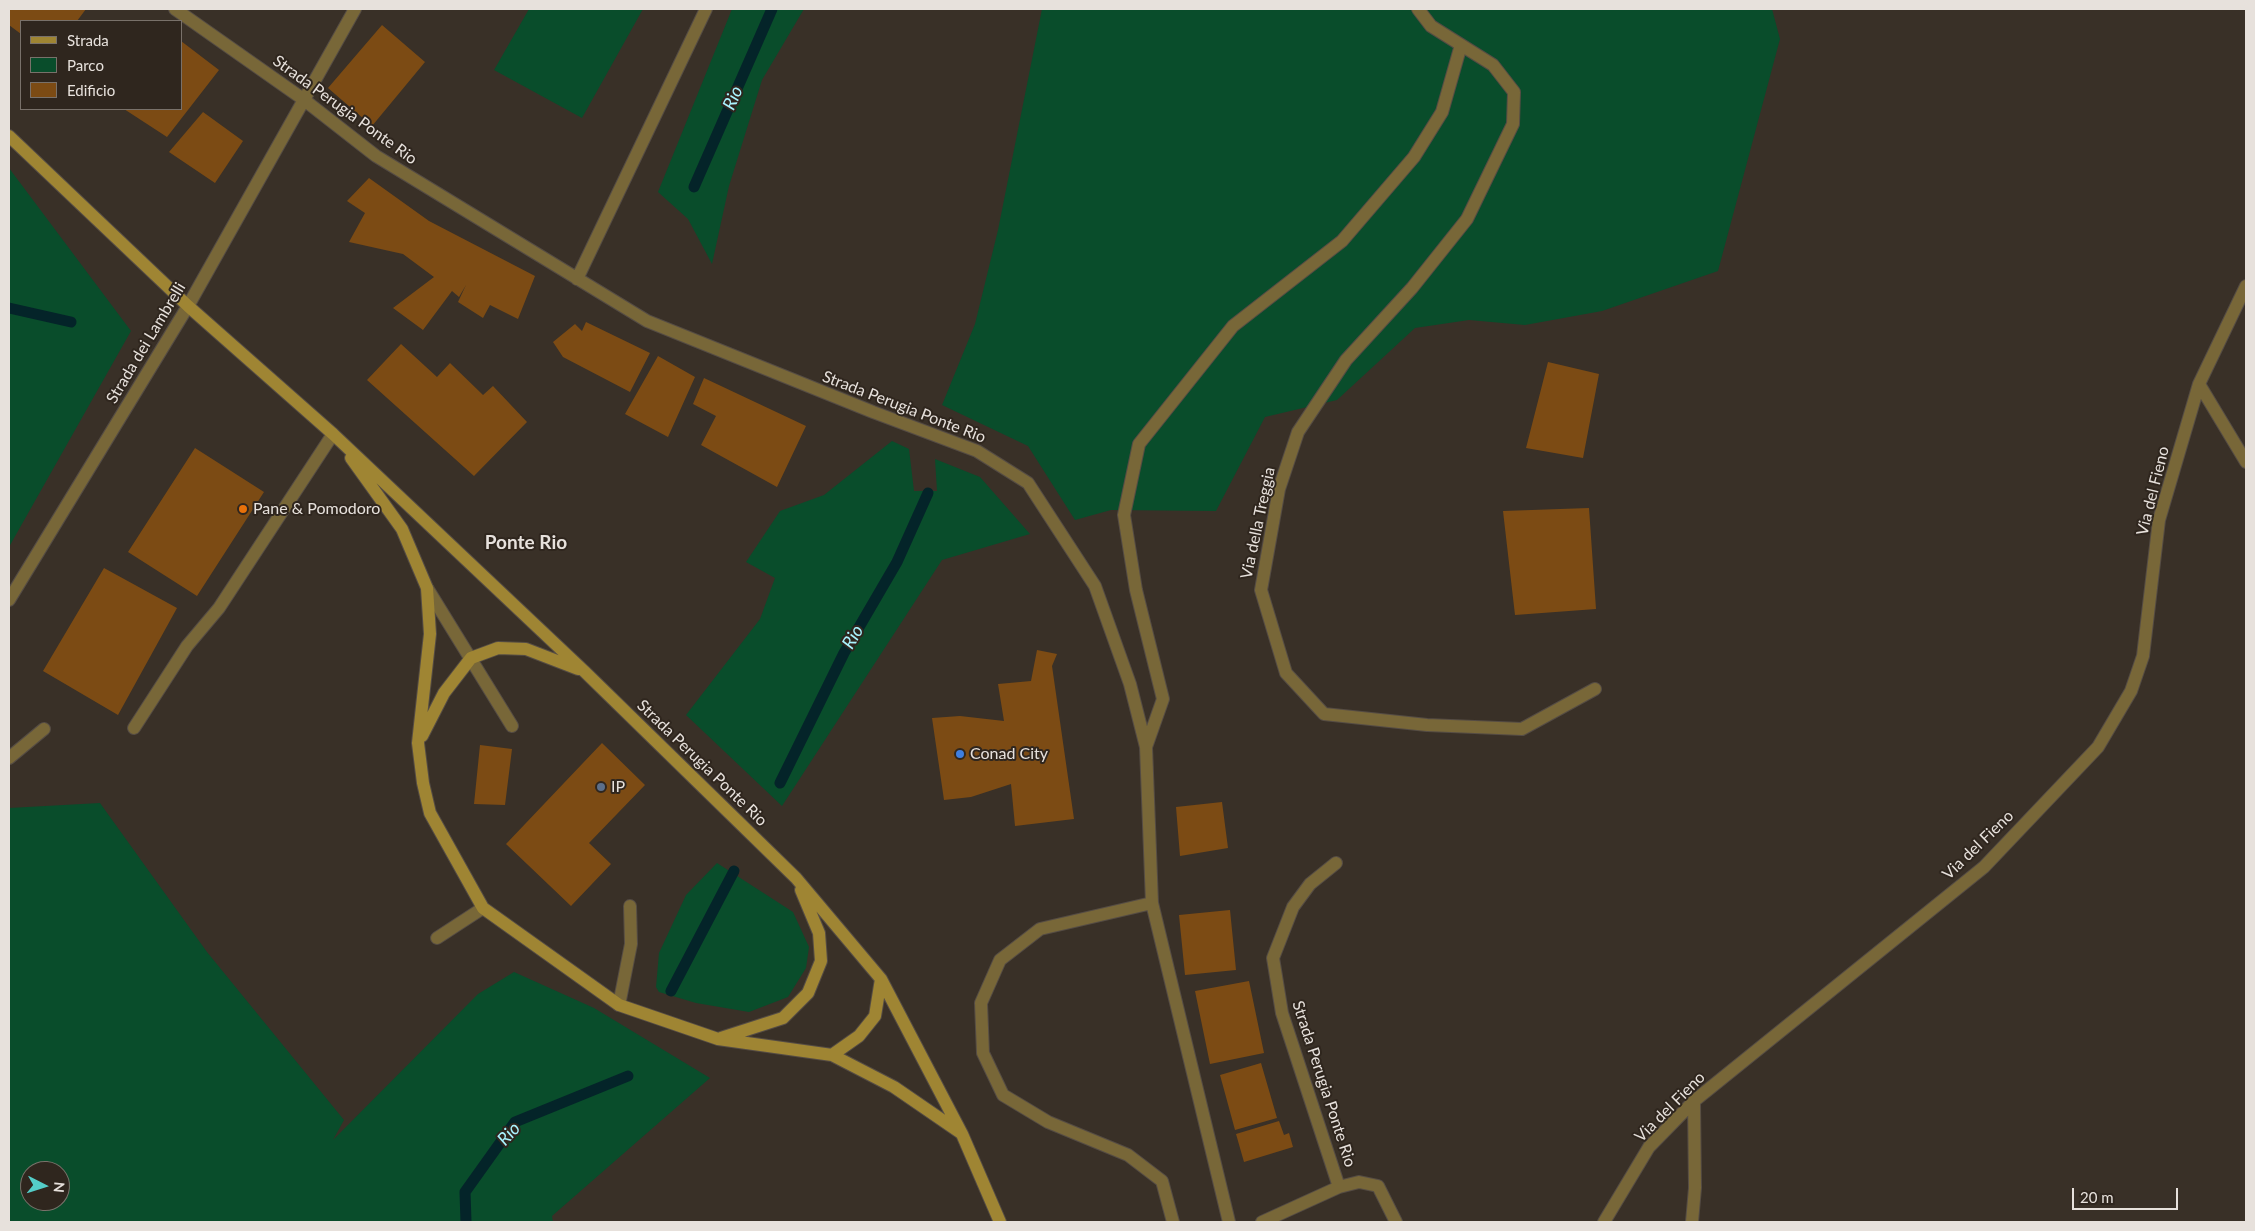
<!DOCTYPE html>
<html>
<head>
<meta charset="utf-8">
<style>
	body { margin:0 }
	#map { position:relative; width:2255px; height:1231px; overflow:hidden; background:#393027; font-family:Lato,sans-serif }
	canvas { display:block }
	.frame { position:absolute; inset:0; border:10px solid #e7e1dc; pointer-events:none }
	.legend { position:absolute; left:20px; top:20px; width:162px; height:90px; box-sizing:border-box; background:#2f261e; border:1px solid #79716a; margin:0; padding:6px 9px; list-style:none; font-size:15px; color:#e7e1dc }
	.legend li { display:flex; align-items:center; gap:10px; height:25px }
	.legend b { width:25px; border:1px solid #79716a }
	.north { position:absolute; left:20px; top:1161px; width:50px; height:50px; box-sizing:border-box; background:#2f261e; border:1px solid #79716a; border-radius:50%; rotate:95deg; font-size:14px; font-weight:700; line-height:20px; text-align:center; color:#e7e1dc }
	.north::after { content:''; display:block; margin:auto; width:18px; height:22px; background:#54cdc8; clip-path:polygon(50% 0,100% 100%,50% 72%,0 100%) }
	.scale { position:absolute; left:2072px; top:1188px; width:106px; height:22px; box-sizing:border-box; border:2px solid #e7e1dc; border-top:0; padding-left:6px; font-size:15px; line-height:18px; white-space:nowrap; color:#e7e1dc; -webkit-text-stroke:4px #2f261e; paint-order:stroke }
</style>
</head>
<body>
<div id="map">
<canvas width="2255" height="1231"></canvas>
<div class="frame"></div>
<ul class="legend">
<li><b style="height:6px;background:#9f8533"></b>Strada</li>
<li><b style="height:14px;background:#094d2b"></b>Parco</li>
<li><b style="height:14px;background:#7c4b14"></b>Edificio</li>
</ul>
<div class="north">N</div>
<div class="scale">20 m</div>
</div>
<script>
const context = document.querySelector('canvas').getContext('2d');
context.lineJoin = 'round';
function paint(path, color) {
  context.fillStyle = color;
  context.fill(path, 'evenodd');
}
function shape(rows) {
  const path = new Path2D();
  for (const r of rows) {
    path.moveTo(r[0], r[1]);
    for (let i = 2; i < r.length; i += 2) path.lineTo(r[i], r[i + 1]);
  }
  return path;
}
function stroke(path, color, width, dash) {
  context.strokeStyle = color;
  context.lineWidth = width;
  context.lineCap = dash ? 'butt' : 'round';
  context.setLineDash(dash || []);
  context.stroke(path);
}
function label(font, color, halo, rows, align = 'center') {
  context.font = font + ' Lato,sans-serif';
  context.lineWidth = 4;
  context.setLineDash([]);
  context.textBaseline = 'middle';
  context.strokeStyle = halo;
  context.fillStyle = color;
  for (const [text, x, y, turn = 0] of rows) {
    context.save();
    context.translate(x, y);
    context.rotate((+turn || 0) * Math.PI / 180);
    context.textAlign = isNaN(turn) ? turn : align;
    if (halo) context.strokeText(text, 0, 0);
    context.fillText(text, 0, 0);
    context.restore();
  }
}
paint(shape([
	[529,9,643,9,582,118,494,70],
	[732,9,804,9,762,80,729,186,712,264,688,219,658,192],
	[1042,9,1772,9,1780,39,1718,271,1602,311,1525,325,1469,320,1415,328,1337,400,1265,417,1216,511,1111,510,1075,520,1028,446,942,405,975,324,998,230],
	[9,168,131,331,9,547],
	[892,441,909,449,914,491,937,491,935,459,980,477,1030,534,942,560,782,806,686,715,760,619,775,578,746,562,780,511,824,495],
	[100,803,207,952,344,1120,333,1140,478,994,514,972,594,1008,710,1078,552,1216,553,1222,9,1222,9,808],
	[30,1171,60,1171,60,1201,30,1201],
	[717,863,793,912,809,947,806,968,788,997,749,1012,696,1003,659,992,656,987,659,953,686,895]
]), '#094d2b');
stroke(shape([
	[694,187,772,9],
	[9,308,71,322],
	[780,783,844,653,897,562,928,493],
	[671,991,734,871],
	[466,1222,465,1192,515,1122,628,1076]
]), '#042429', 11);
paint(shape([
	[9,9,86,9,77,21,21,21,21,34,9,25],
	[382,25,425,62,372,126,328,88],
	[181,41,219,70,167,137,124,109,181,109],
	[203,112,243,141,215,183,169,152],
	[369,178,429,221,535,276,518,319,490,305,483,318,458,302,466,285,459,297,452,291,423,330,393,308,434,277,403,254,349,242,365,213,347,201],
	[586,322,650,353,630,392,563,357,553,342,575,324,582,331],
	[401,344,437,377,450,363,483,395,493,386,527,422,474,476,367,380],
	[658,356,695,377,668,437,625,414],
	[1548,362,1599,374,1583,458,1526,448],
	[704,378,806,426,777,487,701,445,716,416,693,404],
	[195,448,264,492,197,596,128,552],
	[1589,508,1596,609,1515,615,1503,511],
	[104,568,177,608,118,715,43,671],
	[1037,650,1057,654,1052,666,1074,819,1015,826,1011,784,971,797,944,800,932,718,960,716,1004,721,998,684,1031,681],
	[602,743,645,785,589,843,611,864,571,906,506,844],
	[480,745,512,749,505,805,474,804],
	[1222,802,1228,848,1180,856,1176,807],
	[1230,910,1236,970,1185,975,1179,915],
	[1249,981,1264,1053,1210,1064,1195,991],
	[1261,1063,1277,1118,1235,1130,1220,1075],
	[1279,1121,1284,1135,1289,1133,1293,1147,1244,1162,1236,1134]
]), '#7c4b14');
const service = shape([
	[427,588,512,726],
	[134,728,187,646,219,608,333,434],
	[9,758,44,729],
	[437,938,483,908],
	[619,1005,631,944,630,906]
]);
const minor = shape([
	[175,9,303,99,376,156,647,321,873,412,977,451,1028,483,1095,586,1130,684,1146,747,1152,903,1229,1222],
	[1418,9,1431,26,1493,65,1514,92,1513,124,1467,219,1412,288,1346,360,1298,432,1279,489,1261,590,1286,673,1324,714,1427,725,1522,729,1595,689],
	[577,279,706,9],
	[2199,384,2246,462],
	[9,600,188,306,355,9],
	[1146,747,1163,699,1136,590,1124,515,1139,444,1233,326,1342,241,1414,157,1442,112,1461,45],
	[1336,863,1310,884,1293,907,1273,958,1282,1013,1339,1187,1359,1182,1378,1186,1396,1222],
	[1152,903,1040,929,1000,960,981,1003,983,1053,1003,1095,1048,1122,1128,1155,1162,1181,1173,1222],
	[1262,1222,1339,1187],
	[1604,1222,1649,1147,1694,1101,1984,867,2098,747,2131,691,2143,656,2159,520,2199,384,2246,286],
	[1692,1222,1695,1188,1694,1101]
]);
const secondary = shape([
	[9,136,188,306,333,434,585,672,796,878,881,979,962,1134,1000,1222],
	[351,458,402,529,427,588,430,634,418,743,423,783,430,813,483,908,619,1005,718,1039,832,1055,894,1087,961,1133],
	[422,736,444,693,471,658,498,648,526,649,578,669],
	[721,1038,783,1018,808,993,821,961,819,933,801,890],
	[832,1055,859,1036,875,1016,881,979]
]);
stroke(service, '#554c44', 14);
stroke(minor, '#554c44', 14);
stroke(secondary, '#554c44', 14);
stroke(service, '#786738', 12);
stroke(minor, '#786738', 12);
stroke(secondary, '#9f8533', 12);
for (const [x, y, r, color] of [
	[243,509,5,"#e8710a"],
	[960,754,5,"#3f7fe0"],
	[601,787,5,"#5c6f8a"]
]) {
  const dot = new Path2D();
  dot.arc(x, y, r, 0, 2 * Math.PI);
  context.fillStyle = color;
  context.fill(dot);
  stroke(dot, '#2f261e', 2);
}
label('16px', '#e7e1dc', '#2f261e', [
	["Strada Perugia Ponte Rio",345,110,36],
	["Strada dei Lambrelli",146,343,-59],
	["Strada Perugia Ponte Rio",904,407,21],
	["Via del Fieno",2153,491,-76],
	["Via della Treggia",1258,523,-78],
	["Strada Perugia Ponte Rio",702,763,44],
	["Via del Fieno",1978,845,-44],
	["Strada Perugia Ponte Rio",1324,1084,72],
	["Via del Fieno",1670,1107,-45]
]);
label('16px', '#e7e1dc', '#2f261e', [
	["Pane & Pomodoro",253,509],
	["Conad City",970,754],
	["IP",611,787]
], 'left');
label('italic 18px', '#a9f3fe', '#2f261e', [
	["Rio",733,98,-66],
	["Rio",853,637,-60],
	["Rio",509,1134,-48]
]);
label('bold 19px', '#e7e1dc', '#2f261e', [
	["Ponte Rio",526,543]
]);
</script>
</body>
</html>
